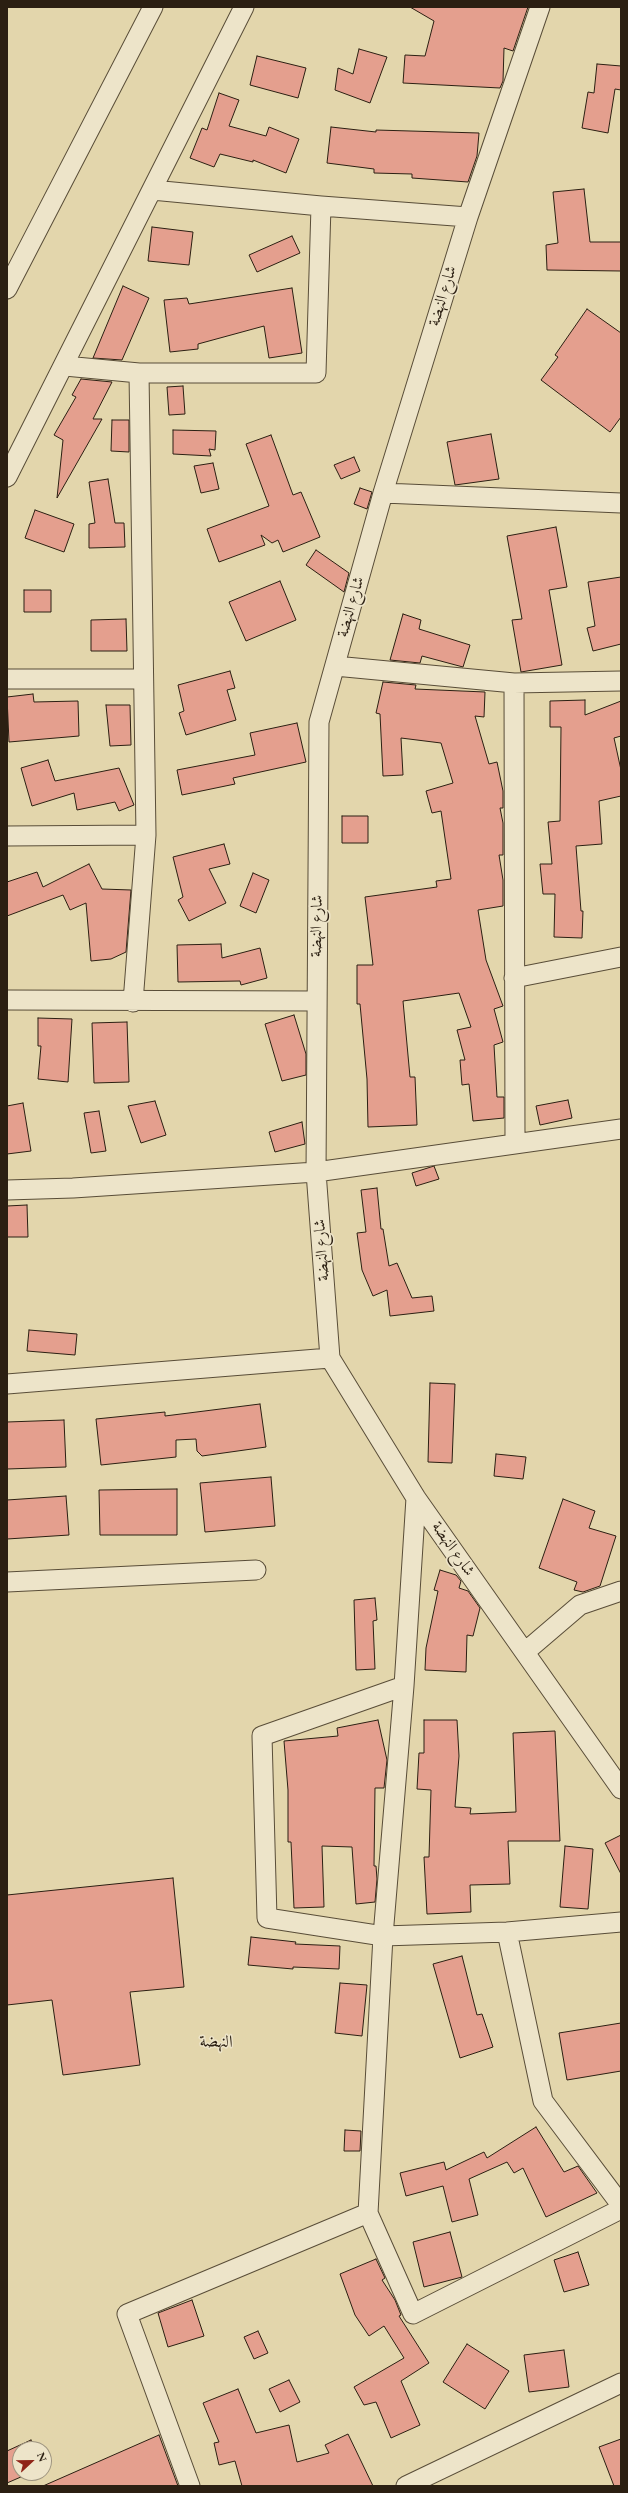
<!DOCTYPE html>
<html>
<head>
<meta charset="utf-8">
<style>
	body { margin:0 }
	#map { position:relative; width:628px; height:2493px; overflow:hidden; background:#e3d6ac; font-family:"EB Garamond",serif }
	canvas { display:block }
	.frame { position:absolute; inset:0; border:8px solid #2b1f12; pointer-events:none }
	.north { position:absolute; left:12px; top:2441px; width:40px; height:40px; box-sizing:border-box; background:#ede4c9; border:1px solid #9f9580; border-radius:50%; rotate:68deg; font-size:11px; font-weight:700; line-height:16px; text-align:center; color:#2b1f12 }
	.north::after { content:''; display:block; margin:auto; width:14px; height:18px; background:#8f2418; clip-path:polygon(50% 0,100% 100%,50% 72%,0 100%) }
</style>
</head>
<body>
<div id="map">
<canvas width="628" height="2493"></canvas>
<div class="frame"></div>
<div class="north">N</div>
</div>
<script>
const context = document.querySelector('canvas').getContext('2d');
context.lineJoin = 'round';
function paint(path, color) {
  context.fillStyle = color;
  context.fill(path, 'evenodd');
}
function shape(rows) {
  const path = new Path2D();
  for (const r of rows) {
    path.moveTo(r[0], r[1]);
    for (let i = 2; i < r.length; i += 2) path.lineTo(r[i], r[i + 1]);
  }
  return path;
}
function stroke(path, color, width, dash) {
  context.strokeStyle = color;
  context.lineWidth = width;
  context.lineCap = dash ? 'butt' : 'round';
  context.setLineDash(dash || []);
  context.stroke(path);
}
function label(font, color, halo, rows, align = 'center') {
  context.font = font + ' "EB Garamond",Amiri,serif';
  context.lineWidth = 3;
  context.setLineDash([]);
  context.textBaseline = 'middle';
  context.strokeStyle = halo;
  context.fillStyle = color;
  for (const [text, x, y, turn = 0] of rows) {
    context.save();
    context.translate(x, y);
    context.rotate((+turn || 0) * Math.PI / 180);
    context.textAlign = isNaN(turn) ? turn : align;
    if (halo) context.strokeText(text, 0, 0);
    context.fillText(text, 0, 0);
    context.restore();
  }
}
const building = shape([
	[410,7,528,7,513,51,504,48,503,81,500,88,403,83,405,55,425,56,434,21,410,7],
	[359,49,387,57,370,103,335,90,338,68,353,74,359,49],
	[257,56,306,68,298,98,250,85,257,56],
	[597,64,621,66,621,90,615,89,608,133,582,128,588,92,594,93,597,64],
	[219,93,239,100,229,126,266,136,269,127,299,139,286,173,253,160,253,162,220,154,214,167,190,158,202,128,207,130,219,93],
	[331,127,376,132,376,130,479,133,477,156,468,182,412,178,412,174,374,173,374,169,327,163,331,127],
	[584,189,590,242,621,242,621,271,547,270,546,245,558,243,553,192,584,189],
	[152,227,193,232,189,265,148,261,152,227],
	[292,236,300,253,257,272,249,255,292,236],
	[123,286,149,298,122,360,93,358,123,286],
	[292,288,302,353,269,358,264,326,198,344,198,349,170,352,164,300,187,298,189,304,292,288],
	[587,309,621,333,621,417,610,432,541,380,558,357,555,355,587,309],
	[81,379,112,382,93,419,102,419,57,498,63,440,54,435,76,397,72,395,81,379],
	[183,386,185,414,169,415,167,387,183,386],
	[112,420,129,420,129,452,111,451,112,420],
	[173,430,216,431,215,450,209,449,211,456,173,454,173,430],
	[491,434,499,479,455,485,447,442,491,434],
	[271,435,293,495,301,492,320,537,283,552,278,540,272,543,261,535,265,545,219,562,207,529,269,506,246,444,271,435],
	[354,457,360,471,341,479,334,465,354,457],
	[213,463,219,489,201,493,194,466,213,463],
	[108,479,115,523,124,523,125,547,89,548,89,524,95,523,89,482,108,479],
	[360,488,372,492,367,509,354,504,360,488],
	[35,510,74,524,64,552,25,538,35,510],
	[556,527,567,587,549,590,562,665,521,672,512,620,522,619,507,536,556,527],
	[316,550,349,573,344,592,306,565,316,550],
	[621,577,621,644,593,651,587,628,595,626,588,582,621,577],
	[280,581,296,620,246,641,229,602,280,581],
	[24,590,51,590,51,612,24,612,24,590],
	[403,614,421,620,419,629,470,645,463,667,422,656,420,663,390,660,403,614],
	[126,619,127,651,91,651,91,620,126,619],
	[230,671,235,688,227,690,236,720,186,735,179,713,184,711,178,685,230,671],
	[383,682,416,685,415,689,485,692,484,717,475,716,489,764,497,762,503,791,503,808,500,808,503,823,503,855,499,855,503,880,503,906,478,910,486,960,503,1006,494,1009,503,1042,494,1045,497,1097,504,1097,504,1118,473,1121,469,1084,462,1085,460,1060,465,1060,457,1030,471,1027,459,993,403,1001,410,1077,415,1077,417,1125,368,1127,367,1079,360,1004,357,1004,357,965,373,965,365,897,437,887,436,881,451,879,441,811,432,813,426,791,453,783,441,743,401,738,403,775,383,776,380,714,376,713,383,682],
	[33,694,34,702,78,701,79,736,9,742,7,697,33,694],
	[585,700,585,715,621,701,621,736,614,738,621,770,621,796,599,801,602,844,576,846,581,911,583,911,582,938,554,937,555,894,543,894,540,864,552,864,548,822,560,821,561,727,550,727,550,701,585,700],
	[106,705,130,705,131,745,110,746,106,705],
	[297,723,306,762,233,778,235,784,182,795,177,770,255,755,250,733,297,723],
	[48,760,55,781,119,768,134,805,119,811,115,802,77,810,74,793,32,806,21,768,48,760],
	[342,816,368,816,368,843,342,843,342,816],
	[224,844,230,864,209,869,226,903,189,921,178,900,183,897,173,857,224,844],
	[89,864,102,889,131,890,126,952,111,959,91,961,86,903,70,910,63,895,7,916,7,882,37,872,43,887,89,864],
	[253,873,269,880,256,913,240,906,253,873],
	[221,944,222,958,260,948,267,978,241,985,240,981,178,982,177,945,221,944],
	[294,1015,306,1054,306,1075,282,1081,265,1024,294,1015],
	[38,1018,72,1019,68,1082,38,1079,41,1046,38,1046,38,1018],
	[127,1022,129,1082,94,1083,92,1023,127,1022],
	[568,1100,572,1118,540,1125,536,1106,568,1100],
	[155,1101,166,1135,141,1143,128,1106,155,1101],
	[23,1103,31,1151,7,1154,7,1106,23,1103],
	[99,1111,106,1151,91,1153,84,1113,99,1111],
	[302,1122,305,1144,275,1152,269,1132,302,1122],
	[434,1166,439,1179,416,1186,412,1173,434,1166],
	[377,1188,381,1229,383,1229,389,1266,397,1263,412,1298,432,1296,434,1311,390,1316,387,1290,373,1296,362,1270,357,1233,366,1232,361,1190,377,1188],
	[27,1205,28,1237,7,1237,7,1206,27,1205],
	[29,1330,77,1334,75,1355,27,1351,29,1330],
	[430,1383,455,1384,452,1463,428,1462,430,1383],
	[260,1404,266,1447,202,1456,197,1451,196,1439,176,1440,176,1457,101,1465,96,1419,165,1412,165,1416,260,1404],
	[64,1420,66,1467,7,1469,7,1422,64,1420],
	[496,1454,526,1457,523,1479,494,1476,496,1454],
	[271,1477,275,1526,205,1532,200,1483,271,1477],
	[177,1489,177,1535,100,1535,99,1490,177,1489],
	[66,1496,69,1535,7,1539,7,1500,66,1496],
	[563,1499,595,1511,589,1528,616,1536,600,1586,583,1592,574,1590,577,1582,539,1568,563,1499],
	[440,1570,456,1575,461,1581,459,1588,468,1591,480,1608,473,1636,467,1635,466,1672,425,1670,426,1648,438,1591,434,1590,440,1570],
	[375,1598,377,1620,373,1621,375,1669,356,1670,354,1600,375,1598],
	[378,1720,387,1760,384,1788,375,1788,374,1866,376,1866,377,1879,375,1902,356,1904,352,1847,322,1846,324,1907,294,1908,291,1842,288,1842,288,1790,284,1741,338,1736,337,1728,378,1720],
	[424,1720,457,1720,459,1756,455,1807,471,1808,470,1814,516,1812,513,1733,555,1731,560,1841,508,1841,510,1884,470,1885,471,1912,427,1914,424,1857,429,1857,431,1790,417,1789,419,1753,424,1753,424,1720],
	[621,1835,621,1874,605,1843,621,1835],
	[565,1846,593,1849,588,1909,560,1907,565,1846],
	[173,1878,184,1987,130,1992,140,2065,63,2075,52,2000,7,2005,7,1895,173,1878],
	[251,1937,296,1942,295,1944,340,1946,339,1969,293,1967,293,1969,248,1965,251,1937],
	[462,1956,477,2015,482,2014,493,2047,460,2058,433,1964,462,1956],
	[340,1983,367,1985,362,2036,335,2033,340,1983],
	[621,2023,621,2071,567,2080,559,2033,621,2023],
	[536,2127,564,2172,578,2166,597,2193,546,2217,523,2168,514,2173,507,2162,469,2179,478,2215,452,2222,443,2186,406,2196,400,2173,444,2162,446,2170,484,2152,487,2158,536,2127],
	[345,2130,361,2131,360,2151,344,2151,345,2130],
	[450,2232,462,2277,424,2287,413,2242,450,2232],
	[578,2252,589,2285,564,2292,554,2260,578,2252],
	[376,2259,385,2278,382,2280,395,2300,401,2315,399,2316,429,2363,401,2381,420,2425,391,2438,376,2402,364,2405,354,2387,404,2358,384,2326,369,2336,355,2315,340,2274,376,2259],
	[192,2300,204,2336,168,2347,158,2313,192,2300],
	[258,2331,268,2353,254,2359,244,2337,258,2331],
	[467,2344,509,2371,485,2409,443,2382,467,2344],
	[564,2350,569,2387,529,2392,524,2355,564,2350],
	[289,2380,300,2402,280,2412,269,2389,289,2380],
	[238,2389,256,2433,289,2425,297,2462,329,2453,325,2445,348,2434,373,2486,242,2486,235,2461,219,2465,214,2443,219,2442,203,2403,238,2389],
	[159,2435,178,2486,43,2486,159,2435],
	[621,2439,621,2486,614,2486,599,2447,621,2439],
	[31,2440,35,2449,20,2449,20,2473,30,2473,7,2483,7,2451,31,2440]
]);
paint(building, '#e49f8e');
stroke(building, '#2b1f12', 1);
const minor = shape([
	[540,7,468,217,383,493,319,722,316,1172,330,1358,416,1498,621,1789],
	[152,190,321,206,468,217],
	[7,289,153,7],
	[65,366,139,373,316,373,321,206],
	[7,477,244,7],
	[383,493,621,503],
	[335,666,514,683,621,681],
	[7,679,143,679],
	[514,683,515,1142],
	[7,836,146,835],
	[514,978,621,957],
	[7,1000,316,1001],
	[133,1002,146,835,139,373],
	[7,1190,73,1188,316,1172,621,1129],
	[7,1384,330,1358],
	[416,1498,404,1686,383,1936,368,2213,413,2314,621,2209],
	[7,1582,256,1570],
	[525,1652,580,1605,621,1591],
	[404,1686,262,1736,267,1918,383,1936,507,1932,621,1922],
	[507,1932,543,2101,621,2205],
	[190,2486,127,2314,368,2213],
	[406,2486,621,2383]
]);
stroke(minor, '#594d38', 21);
stroke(minor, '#ede4c9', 19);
label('16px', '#2b1f12', '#ede4c9', [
	["شارع النهضة",443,296,-73],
	["شارع النهضة",351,607,-74],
	["شارع النهضة",317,926,-89],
	["شارع النهضة",322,1250,-94],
	["شارع النهضة",453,1549,55]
]);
label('17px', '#2b1f12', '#ede4c9', [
	["النهضة",216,2042]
]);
</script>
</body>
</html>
